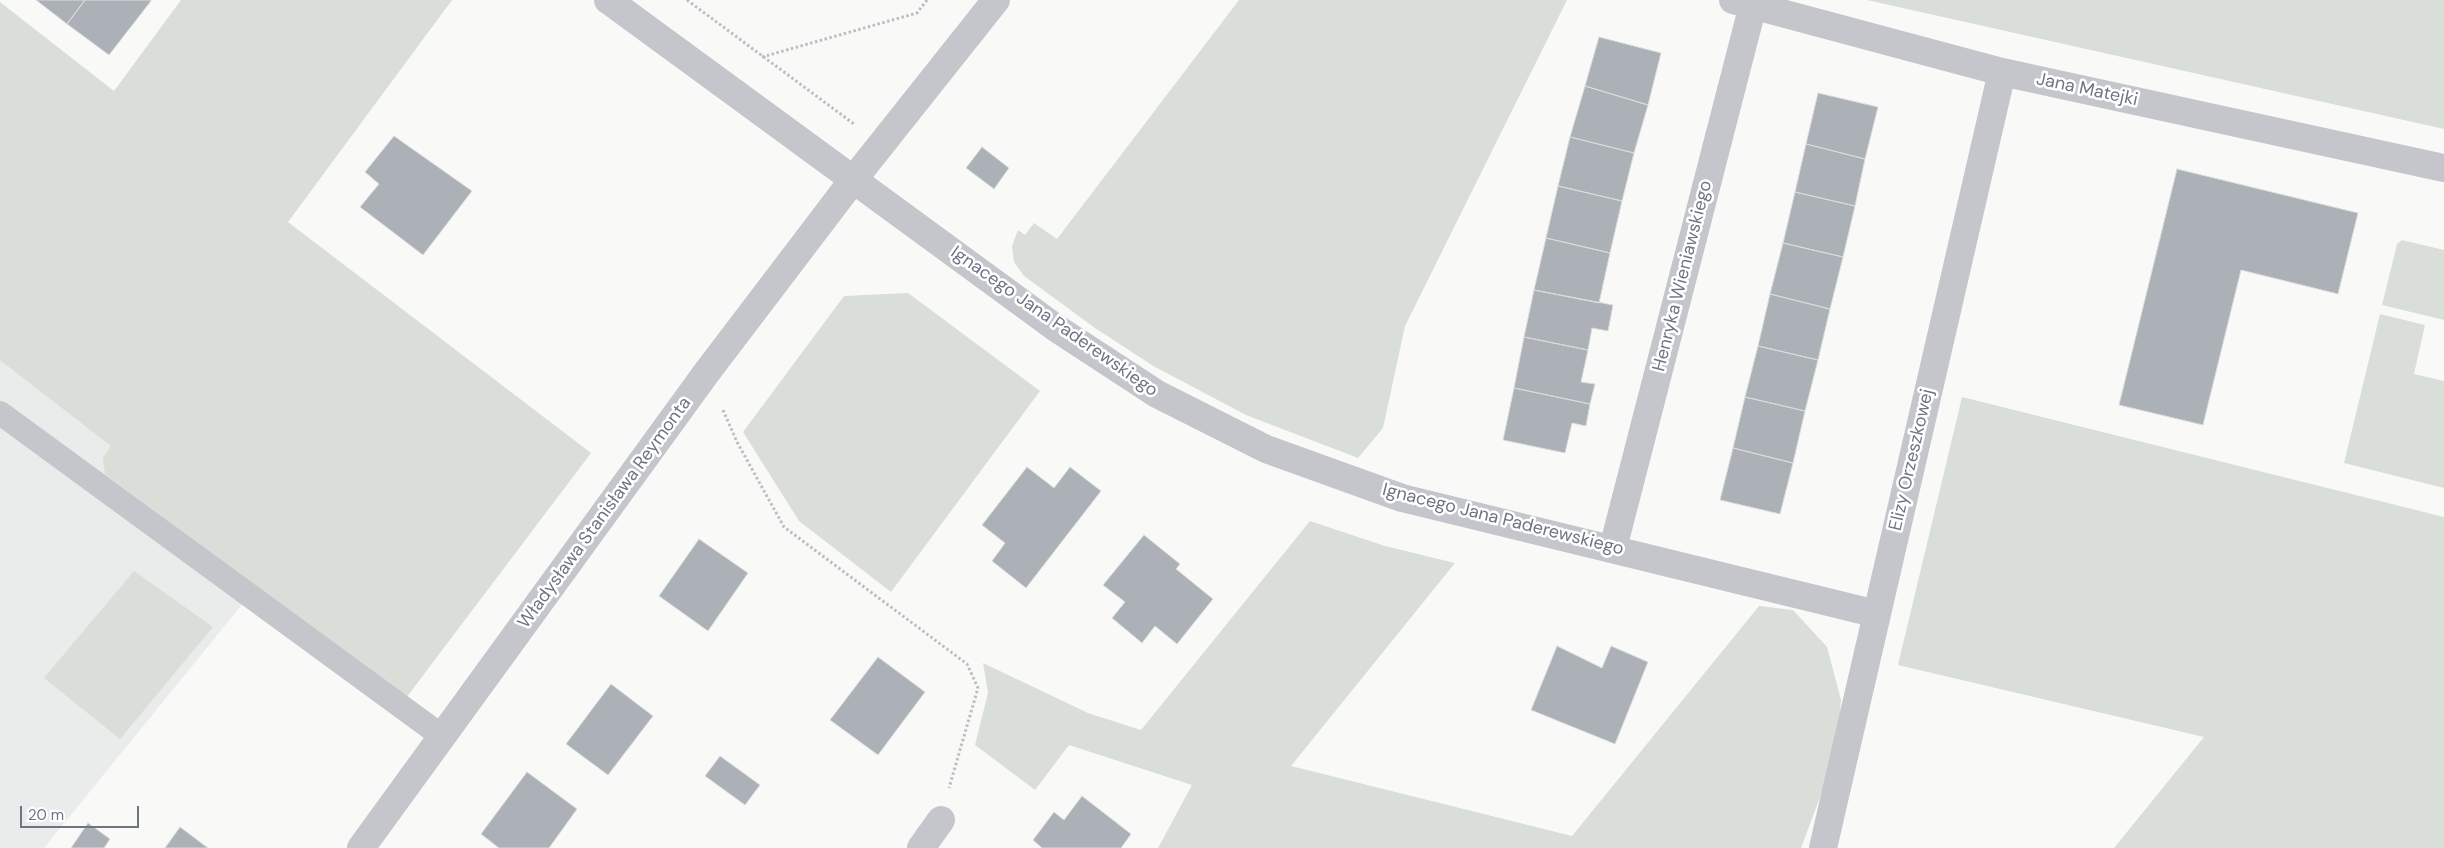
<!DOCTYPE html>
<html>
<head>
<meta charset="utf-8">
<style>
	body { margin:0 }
	#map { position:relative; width:2444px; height:848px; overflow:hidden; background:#f9faf8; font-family:"DM Sans",sans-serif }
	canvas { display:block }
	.scale { position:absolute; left:20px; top:806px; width:119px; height:22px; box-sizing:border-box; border:2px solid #6d7585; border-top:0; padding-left:6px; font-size:15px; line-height:18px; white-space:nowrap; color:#6d7585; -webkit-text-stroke:4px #fff; paint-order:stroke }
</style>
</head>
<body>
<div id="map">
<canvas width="2444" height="848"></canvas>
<div class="scale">20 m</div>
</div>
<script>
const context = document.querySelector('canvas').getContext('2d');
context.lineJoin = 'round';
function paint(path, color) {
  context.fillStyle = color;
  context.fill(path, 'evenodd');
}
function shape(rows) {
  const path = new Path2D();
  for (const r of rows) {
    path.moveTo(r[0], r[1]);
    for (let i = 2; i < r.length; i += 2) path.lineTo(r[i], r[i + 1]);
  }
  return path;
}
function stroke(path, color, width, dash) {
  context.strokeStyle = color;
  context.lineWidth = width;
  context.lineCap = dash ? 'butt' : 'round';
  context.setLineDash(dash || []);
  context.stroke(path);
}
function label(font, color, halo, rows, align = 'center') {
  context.font = font + ' "DM Sans",sans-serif';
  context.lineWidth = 5;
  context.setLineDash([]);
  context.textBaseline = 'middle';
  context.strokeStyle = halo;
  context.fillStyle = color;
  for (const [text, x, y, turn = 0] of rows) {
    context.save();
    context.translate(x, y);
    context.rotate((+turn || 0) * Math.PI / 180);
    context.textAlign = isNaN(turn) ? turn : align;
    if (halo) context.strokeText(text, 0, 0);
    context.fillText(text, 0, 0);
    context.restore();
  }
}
paint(shape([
	[0,291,249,596,44,848,0,848]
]), '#eaebeb');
paint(shape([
	[181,0,452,0,288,222,591,453,406,698,105,474,103,458,111,446,0,360,0,2,114,91],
	[1239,0,1567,0,1405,326,1383,428,1358,458,1246,415,1155,367,1095,328,1024,276,1014,262,1012,246,1018,230,1025,235,1034,223,1057,239],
	[1867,0,2444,0,2444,129],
	[2402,240,2444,250,2444,320,2382,305,2397,244],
	[908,293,1040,391,891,592,799,521,743,432,844,296],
	[2380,314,2425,325,2414,374,2444,381,2444,488,2344,463],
	[1962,397,2444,517,2444,848,2114,848,2204,737,1898,665],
	[1310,521,1385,546,1455,563,1291,766,1572,836,1759,606,1793,610,1827,647,1841,700,1837,752,1801,848,1158,848,1192,785,1069,745,1035,790,975,745,988,693,983,663,1088,713,1141,730],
	[134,571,213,627,120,739,44,678]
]), '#d9ded8');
const building = shape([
	[36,0,85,0,67,24,36,0],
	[85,0,151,0,151,1,109,55,67,24,85,0],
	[1599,37,1661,53,1648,105,1585,86,1599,37],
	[1585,86,1648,105,1634,153,1570,137,1585,86],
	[1818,93,1878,107,1865,159,1806,144,1818,93],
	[394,136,472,191,423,255,360,207,379,184,365,172,394,136],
	[1570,137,1634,153,1622,201,1558,186,1570,137],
	[1806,144,1865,159,1855,206,1795,192,1806,144],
	[982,147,1009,168,994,189,966,168,982,147],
	[2177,169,2358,213,2338,294,2241,270,2203,425,2119,405,2177,169],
	[1558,186,1622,201,1610,253,1546,238,1558,186],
	[1795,192,1855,206,1843,257,1783,243,1795,192],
	[1546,238,1610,253,1599,303,1534,290,1546,238],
	[1783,243,1843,257,1830,309,1770,294,1783,243],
	[1534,290,1613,305,1608,331,1592,328,1588,350,1524,337,1534,290],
	[1770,294,1830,309,1818,360,1758,346,1770,294],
	[1524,337,1588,350,1581,382,1595,384,1590,404,1514,388,1524,337],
	[1758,346,1818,360,1805,411,1745,397,1758,346],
	[1514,388,1590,404,1586,426,1572,423,1565,453,1503,440,1514,388],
	[1745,397,1805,411,1793,463,1733,448,1745,397],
	[1733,448,1793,463,1780,514,1720,500,1733,448],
	[1027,467,1054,488,1070,467,1101,491,1026,588,992,561,1005,543,982,525,1027,467],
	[1144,535,1180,564,1176,569,1213,599,1177,644,1155,626,1142,643,1112,618,1125,602,1103,585,1144,535],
	[699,539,748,573,708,631,659,596,699,539],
	[1557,646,1602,668,1611,646,1648,662,1615,744,1531,710,1557,646],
	[878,657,925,692,878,755,830,720,878,657],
	[611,684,653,716,608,775,566,744,611,684],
	[720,756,760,785,745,805,705,776,720,756],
	[527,772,577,809,549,848,499,848,481,834,527,772],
	[1082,796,1131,834,1121,848,1042,848,1033,840,1054,812,1064,820,1082,796],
	[88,823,110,839,104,848,71,848,88,823],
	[180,827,208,848,165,848,180,827]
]);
paint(building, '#acb0b7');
stroke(building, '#dbdcda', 1);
stroke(shape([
	[687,0,854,124],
	[762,57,917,13,927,0],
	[723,410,737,442,784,527,967,664,978,688,949,788]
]), '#bcbec1', 3, [2.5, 2.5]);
stroke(shape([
	[0,413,443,737]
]), '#c4c6cb', 24);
stroke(shape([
	[608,0,1056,328,1157,394,1266,449,1402,498,1877,614],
	[1733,0,2002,72,2444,168],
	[1613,548,1753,5],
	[361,848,707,372,853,180,996,0],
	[921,848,941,820],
	[1823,848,2002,72]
]), '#c4c6cb', 28);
label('18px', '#6d7585', '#fff', [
	["Jana Matejki",2087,90,12],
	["Henryka Wieniawskiego",1683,276,-76],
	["Ignacego Jana Paderewskiego",1054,322,35],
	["Elizy Orzeszkowej",1912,460,-77],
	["Władysława Stanisława Reymonta",605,513,-54],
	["Ignacego Jana Paderewskiego",1503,520,14]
]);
</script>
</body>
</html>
